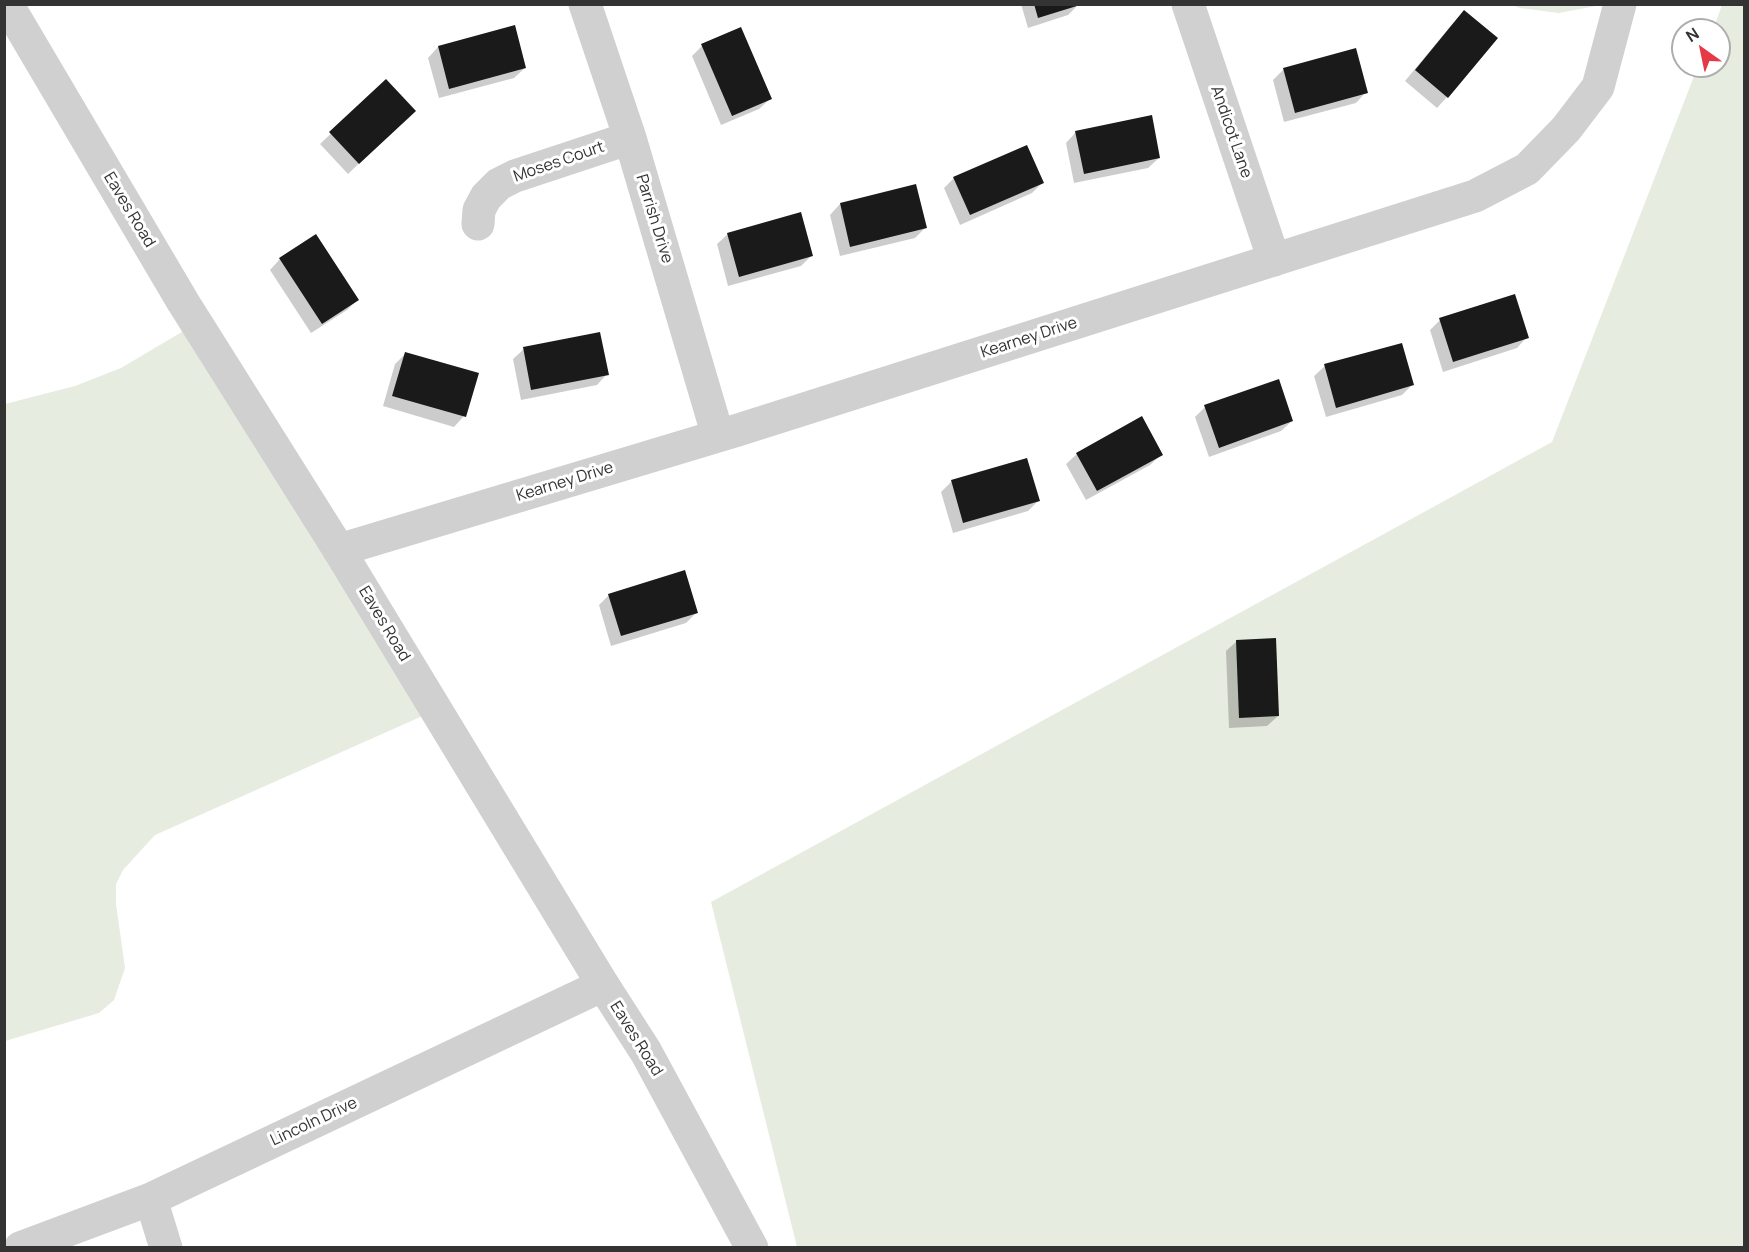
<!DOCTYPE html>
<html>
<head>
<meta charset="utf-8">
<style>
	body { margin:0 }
	#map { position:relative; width:1749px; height:1252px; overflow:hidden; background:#fff; font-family:Manrope,sans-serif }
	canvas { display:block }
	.frame { position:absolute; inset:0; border:6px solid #333; pointer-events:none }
	.north { position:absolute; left:1671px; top:18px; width:60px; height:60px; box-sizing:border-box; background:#fff; border:2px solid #adadad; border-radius:50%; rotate:327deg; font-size:16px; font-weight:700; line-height:24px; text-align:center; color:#333 }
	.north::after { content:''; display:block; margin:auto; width:21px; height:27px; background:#e63946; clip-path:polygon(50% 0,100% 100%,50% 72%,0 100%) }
</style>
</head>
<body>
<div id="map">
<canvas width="1749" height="1252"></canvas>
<div class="frame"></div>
<div class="north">N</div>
</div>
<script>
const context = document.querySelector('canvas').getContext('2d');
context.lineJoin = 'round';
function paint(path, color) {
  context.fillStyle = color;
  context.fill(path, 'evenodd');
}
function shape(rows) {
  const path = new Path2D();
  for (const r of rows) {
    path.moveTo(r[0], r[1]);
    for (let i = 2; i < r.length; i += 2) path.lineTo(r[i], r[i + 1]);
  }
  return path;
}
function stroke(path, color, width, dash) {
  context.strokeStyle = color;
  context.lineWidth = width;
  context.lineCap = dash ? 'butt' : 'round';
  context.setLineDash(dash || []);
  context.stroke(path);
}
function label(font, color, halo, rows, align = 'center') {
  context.font = font + ' Manrope,sans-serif';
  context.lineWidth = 6;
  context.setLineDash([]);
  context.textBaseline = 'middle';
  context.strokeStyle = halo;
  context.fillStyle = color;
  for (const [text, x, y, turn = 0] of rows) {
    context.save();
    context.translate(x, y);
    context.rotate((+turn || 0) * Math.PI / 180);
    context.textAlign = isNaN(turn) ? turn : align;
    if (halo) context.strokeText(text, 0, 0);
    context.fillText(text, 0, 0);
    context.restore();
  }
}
paint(shape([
	[1512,5,1601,5,1559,13,1520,8],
	[1722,5,1744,5,1744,1247,797,1247,711,902,1552,442,1698,66,1719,66,1719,30,1713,30],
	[197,323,436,710,155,835,123,870,116,884,116,904,125,968,114,1000,99,1013,5,1041,5,404,75,386,121,368]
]), '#e6ecdf');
paint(shape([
	[1021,4,1079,4,1068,15,1028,28],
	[1454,22,1447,97,1437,108,1405,81],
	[514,27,525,68,514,78,439,98,428,58,438,47],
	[702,46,770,99,759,109,721,125,692,56],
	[1283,70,1366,92,1356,103,1284,122,1273,80],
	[386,81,403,121,348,174,320,144],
	[1076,132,1159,158,1148,168,1074,183,1066,143],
	[954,178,1042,183,1032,193,960,225,944,188],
	[840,204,925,228,915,238,840,256,830,215],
	[728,234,812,255,801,266,728,286,717,244],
	[280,259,357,300,347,310,311,333,270,270],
	[1440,320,1527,337,1517,348,1443,372,1430,330],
	[524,349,607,374,597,385,521,400,513,359],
	[406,353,464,416,454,427,383,406,395,364],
	[1325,366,1412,385,1402,395,1326,417,1314,376],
	[1205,407,1292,421,1281,431,1209,457,1195,417],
	[1077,454,1161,455,1150,465,1086,500,1066,464],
	[952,481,1038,501,1028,511,953,533,941,492],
	[609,595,696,613,686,623,611,646,599,605],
	[1237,641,1278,716,1267,726,1229,728,1226,651]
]), '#0003');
paint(shape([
	[1034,4,1080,4,1080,5,1038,18],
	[1464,10,1498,38,1448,98,1415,70],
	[515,25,526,68,449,89,438,46],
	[741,27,772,99,732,116,701,44],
	[1356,48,1368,93,1295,113,1283,68],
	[386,79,416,111,359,164,329,132],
	[1152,115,1160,158,1084,174,1075,131],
	[1027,145,1044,183,970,215,953,177],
	[916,184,927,228,850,247,840,203],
	[801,212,813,256,739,277,727,233],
	[316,234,359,300,322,324,279,258],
	[1515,294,1529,338,1453,362,1439,318],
	[600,332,609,375,531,390,523,347],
	[1402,343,1414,385,1336,408,1324,364],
	[405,352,479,373,466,417,392,396],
	[1279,379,1293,421,1219,448,1204,405],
	[1142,416,1163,455,1097,491,1076,453],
	[1027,458,1040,501,963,523,951,480],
	[685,570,698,613,621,636,608,594],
	[1276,638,1279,716,1239,718,1236,640]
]), '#1a1a1a');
stroke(shape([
	[585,4,630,138,718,436],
	[1188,4,1274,260],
	[478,224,479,210,486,197,499,184,515,176,630,138],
	[339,550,738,430,1475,196,1527,169,1566,129,1598,87,1620,4],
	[151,1199,166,1248],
	[20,1248,151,1199,603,985]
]), '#d0d0d0', 33);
stroke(shape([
	[7,4,183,302,339,550,603,985,646,1052,752,1248]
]), '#d0d0d0', 33);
label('16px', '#333', '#fff', [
	["Andicot Lane",1231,132,71],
	["Moses Court",559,162,-19],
	["Eaves Road",129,210,59],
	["Parrish Drive",654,219,73],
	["Kearney Drive",1029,338,-18],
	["Kearney Drive",565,482,-17],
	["Eaves Road",384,624,59],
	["Eaves Road",636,1039,58],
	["Lincoln Drive",314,1122,-25]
]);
</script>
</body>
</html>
